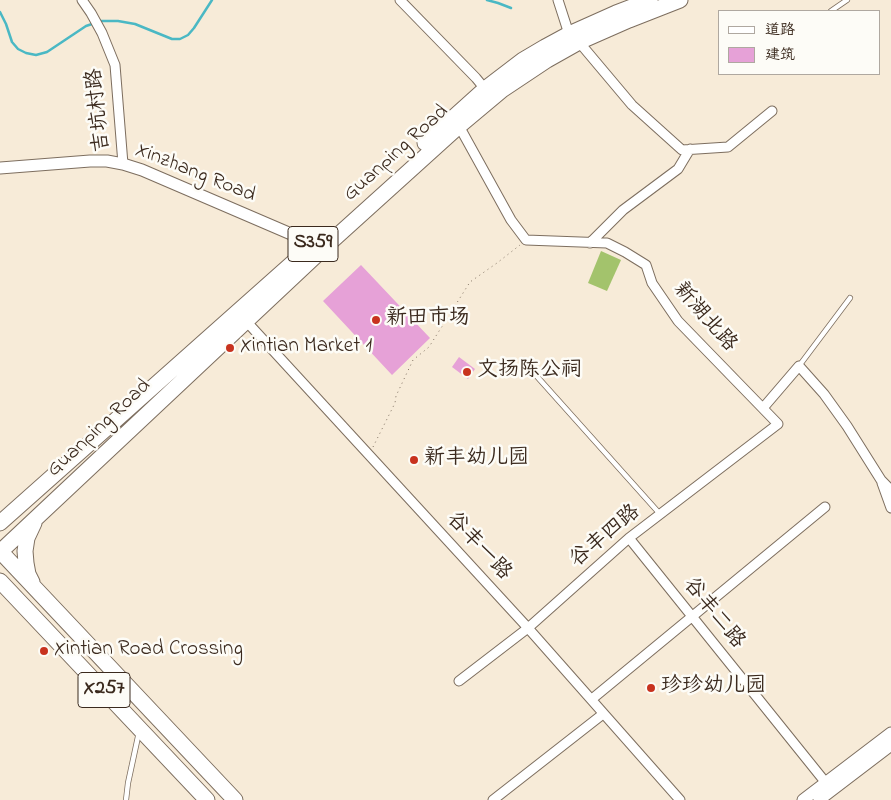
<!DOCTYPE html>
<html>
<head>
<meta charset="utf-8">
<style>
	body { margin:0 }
	#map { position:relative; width:891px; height:800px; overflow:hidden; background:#f7ebd8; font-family:"Indie Flower","LXGW WenKai TC",sans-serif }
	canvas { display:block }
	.legend { position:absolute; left:718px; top:10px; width:162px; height:65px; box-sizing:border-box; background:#fdfcf7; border:1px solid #afa8a0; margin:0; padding:6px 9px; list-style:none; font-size:15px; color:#3b2a1e }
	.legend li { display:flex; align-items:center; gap:10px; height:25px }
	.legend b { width:25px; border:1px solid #afa8a0 }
</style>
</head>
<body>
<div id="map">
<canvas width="891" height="800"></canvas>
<ul class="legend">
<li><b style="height:6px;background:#fff"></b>道路</li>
<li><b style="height:14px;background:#e6a1d7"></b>建筑</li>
</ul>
</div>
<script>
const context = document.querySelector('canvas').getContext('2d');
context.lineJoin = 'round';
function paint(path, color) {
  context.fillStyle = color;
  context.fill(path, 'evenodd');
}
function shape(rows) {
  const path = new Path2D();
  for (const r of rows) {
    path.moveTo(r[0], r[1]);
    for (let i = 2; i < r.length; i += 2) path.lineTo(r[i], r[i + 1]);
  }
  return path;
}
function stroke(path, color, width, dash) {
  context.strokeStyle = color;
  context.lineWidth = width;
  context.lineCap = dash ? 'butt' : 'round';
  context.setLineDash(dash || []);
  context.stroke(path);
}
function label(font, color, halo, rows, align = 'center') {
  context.font = font + ' "Indie Flower","LXGW WenKai TC",sans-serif';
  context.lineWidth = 5;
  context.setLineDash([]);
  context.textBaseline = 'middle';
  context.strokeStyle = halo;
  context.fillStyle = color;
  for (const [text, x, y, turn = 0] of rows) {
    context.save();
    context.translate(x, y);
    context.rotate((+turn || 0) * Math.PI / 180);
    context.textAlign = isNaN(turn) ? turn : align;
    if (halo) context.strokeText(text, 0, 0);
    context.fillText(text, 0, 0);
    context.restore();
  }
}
paint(shape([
	[601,251,621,260,607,291,588,283]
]), '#a3c36c');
stroke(shape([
	[487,0,498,3,511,8],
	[0,12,6,24,12,42,18,49,26,53,36,55,47,52,86,26,101,21,118,21,135,24,172,39,180,39,188,35,194,28,212,0]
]), '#4ab8c4', 2.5);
paint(shape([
	[361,265,430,338,392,375,323,301],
	[459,357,475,369,468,379,452,367]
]), '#e6a1d7');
const service = shape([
	[831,11,847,0],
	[524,362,660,514],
	[799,366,850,298],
	[126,800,128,783,139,732]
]);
const minor = shape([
	[82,0,91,13,102,33,115,65,123,164],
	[400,0,476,78,485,89],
	[558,0,569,34],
	[579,42,632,105,682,150,728,147,772,111],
	[459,126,511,220,526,240,607,243,625,252,646,265,652,283,678,321,778,424,629,538,528,628,459,681],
	[590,243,623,210,678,169,690,149],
	[246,321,528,628,680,800],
	[763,408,799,366,824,394,847,426,881,480,891,490],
	[882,483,891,508],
	[629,538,826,783],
	[592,699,825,507],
	[493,800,603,714]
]);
const tertiary = shape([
	[0,168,90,161,107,161,123,164,142,170,298,237,310,247],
	[803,800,891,733],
	[819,800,891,745]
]);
const primary = shape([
	[425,143,485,89,523,60,545,47,569,34,616,13,650,0],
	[0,523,316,242],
	[0,551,235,800],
	[0,552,325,247,459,126,502,90,547,60,579,42,629,20,680,0],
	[0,581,207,800],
	[32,582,28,574,26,563,25,551,27,538,34,523]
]);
stroke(service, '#7d6e5f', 6);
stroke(minor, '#7d6e5f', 11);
stroke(tertiary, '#7d6e5f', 13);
stroke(primary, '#7d6e5f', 17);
stroke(shape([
	[373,447,395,403,396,396,413,360,429,347,470,282,497,263,520,245]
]), '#7d6e5f', 1, [1, 4]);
stroke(service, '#fff', 4.5);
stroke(minor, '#fff', 9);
stroke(tertiary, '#fff', 11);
stroke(primary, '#fff', 15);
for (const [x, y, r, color] of [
	[376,320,5,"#c8321e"],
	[230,348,5,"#c8321e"],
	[467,372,5,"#c8321e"],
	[414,460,5,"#c8321e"],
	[44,651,5,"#c8321e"],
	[651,688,5,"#c8321e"]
]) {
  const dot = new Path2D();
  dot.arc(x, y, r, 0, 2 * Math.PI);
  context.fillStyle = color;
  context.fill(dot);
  stroke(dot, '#fdfcf7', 2);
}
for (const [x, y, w] of [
	[313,244,50],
	[104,690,52]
]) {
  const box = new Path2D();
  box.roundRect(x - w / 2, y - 17.5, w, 35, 4);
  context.fillStyle = '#fdfcf7';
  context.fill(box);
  stroke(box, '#3b2a1e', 1);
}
label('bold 20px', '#3b2a1e', null, [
	["S359",313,244],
	["X257",104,690]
]);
label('21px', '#3b2a1e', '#fdfcf7', [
	["吉坑村路",100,110,-96],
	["Guanping Road",397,154,-42],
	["Xinzhang Road",195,174,22],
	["新湖北路",704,318,49],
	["Guanping Road",100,429,-43],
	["谷丰四路",606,537,-40],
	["谷丰一路",478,547,47],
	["谷丰二路",713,614,51]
]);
label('21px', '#3b2a1e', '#fdfcf7', [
	["新田市场",386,320],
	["Xintian Market 1",240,348],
	["文扬陈公祠",477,372],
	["新丰幼儿园",424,460],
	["Xintian Road Crossing",54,651],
	["珍珍幼儿园",661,688]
], 'left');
</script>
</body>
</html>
